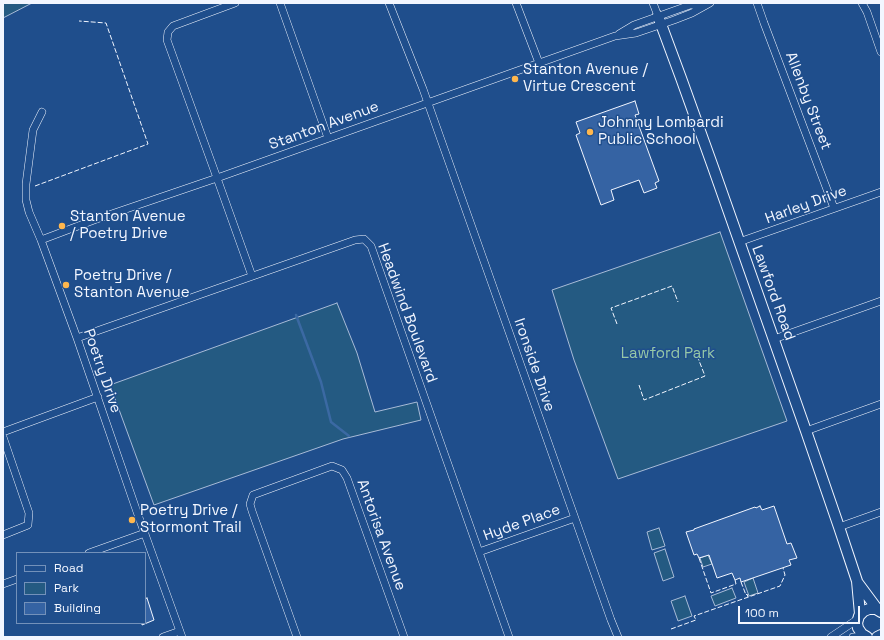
<!DOCTYPE html>
<html>
<head>
<meta charset="utf-8">
<style>
	body { margin:0 }
	#map { position:relative; width:884px; height:640px; overflow:hidden; background:#1f4e8c; font-family:"Space Grotesk",sans-serif }
	canvas { display:block }
	.frame { position:absolute; inset:0; border:4px solid #f2f6ff; pointer-events:none }
	.legend { position:absolute; left:16px; top:552px; width:130px; height:72px; box-sizing:border-box; background:#1f4e8c; border:1px solid #7391ba; margin:0; padding:5px 7px; list-style:none; font-size:12px; color:#f2f6ff }
	.legend li { display:flex; align-items:center; gap:8px; height:20px }
	.legend b { width:20px; border:1px solid #7391ba }
	.scale { position:absolute; left:738px; top:606px; width:122px; height:18px; box-sizing:border-box; border:2px solid #f2f6ff; border-top:0; padding-left:5px; font-size:12px; line-height:14px; white-space:nowrap; color:#f2f6ff; -webkit-text-stroke:3px #1f4e8c; paint-order:stroke }
</style>
</head>
<body>
<div id="map">
<canvas width="884" height="640"></canvas>
<div class="frame"></div>
<ul class="legend">
<li><b style="height:5px;background:#1f4e8c"></b>Road</li>
<li><b style="height:11px;background:#245a82"></b>Park</li>
<li><b style="height:11px;background:#3563a3"></b>Building</li>
</ul>
<div class="scale">100 m</div>
</div>
<script>
const context = document.querySelector('canvas').getContext('2d');
context.lineJoin = 'round';
function paint(path, color) {
  context.fillStyle = color;
  context.fill(path, 'evenodd');
}
function shape(rows) {
  const path = new Path2D();
  for (const r of rows) {
    path.moveTo(r[0], r[1]);
    for (let i = 2; i < r.length; i += 2) path.lineTo(r[i], r[i + 1]);
  }
  return path;
}
function stroke(path, color, width, dash) {
  context.strokeStyle = color;
  context.lineWidth = width;
  context.lineCap = dash ? 'butt' : 'round';
  context.setLineDash(dash || []);
  context.stroke(path);
}
function label(font, color, halo, rows, align = 'center') {
  context.font = font + ' "Space Grotesk",sans-serif';
  context.lineWidth = 3;
  context.setLineDash([]);
  context.textBaseline = 'middle';
  context.strokeStyle = halo;
  context.fillStyle = color;
  for (const [text, x, y, turn = 0] of rows) {
    context.save();
    context.translate(x, y);
    context.rotate((+turn || 0) * Math.PI / 180);
    context.textAlign = isNaN(turn) ? turn : align;
    if (halo) context.strokeText(text, 0, 0);
    context.fillText(text, 0, 0);
    context.restore();
  }
}
const green = shape([
	[3,3,32,3,3,18,3,3],
	[720,232,787,421,618,479,574,360,552,290,720,232],
	[337,303,357,353,375,412,417,402,421,420,343,439,154,505,110,385,337,303],
	[659,528,665,546,652,550,647,532,659,528],
	[665,549,674,577,663,581,654,553,665,549],
	[708,555,712,564,703,567,700,558,708,555],
	[753,578,758,593,749,596,744,582,753,578],
	[732,588,736,598,715,606,711,596,732,588],
	[685,596,692,616,678,621,671,601,685,596]
]);
paint(green, '#245a82');
stroke(green, '#a8bbd7', 1);
stroke(shape([
	[296,315,321,382,331,422,349,436]
]), '#3b69a3', 2.5);
const building = shape([
	[635,101,639,114,635,115,659,181,655,183,657,188,644,193,639,180,611,190,614,200,601,205,576,135,580,133,576,122,635,101],
	[760,506,762,510,774,506,787,544,791,543,797,558,789,560,791,565,741,582,740,578,735,580,732,573,717,578,709,555,699,558,697,554,694,555,686,532,694,530,694,529,755,507,756,508,760,506],
	[147,598,154,620,142,625,142,623,145,623,145,599,147,598]
]);
paint(building, '#3563a3');
stroke(building, '#f2f6ff', 1);
const street = shape([
	[235,3,173,26,168,32,167,40,217,178,252,276],
	[280,3,328,138],
	[389,3,423,89,611,620,618,637],
	[516,3,539,63],
	[653,3,658,16],
	[757,3,764,23,834,208],
	[862,3,867,12,881,52],
	[619,34,634,25,690,5,707,4],
	[42,112,33,130,26,184,26,200,29,212,41,240,77,338,137,512,182,637],
	[41,240,94,220,217,178,615,36,636,33,674,20,692,13,710,3],
	[739,242,881,192],
	[77,338,355,240,364,239,371,246,509,637],
	[774,339,881,301],
	[806,431,881,404],
	[3,432,98,397],
	[3,437,29,513,28,525,3,535],
	[839,527,881,512],
	[479,552,575,518],
	[89,553,145,533],
	[3,584,17,579],
	[163,637,180,631],
	[297,637,252,511,250,504,253,495,332,466,342,470,347,478,404,637],
	[831,637,858,619],
	[853,637,865,636]
]);
const secondary = shape([
	[658,16,681,78,713,167,806,431,839,527,857,581,860,614],
	[858,583,878,610],
	[867,637,862,634,858,628,857,623,859,616,864,611,869,609,876,609,881,612],
	[877,637,881,635]
]);
stroke(street, '#f2f6ff', 8);
stroke(secondary, '#f2f6ff', 12);
stroke(street, '#1f4e8c', 7);
stroke(secondary, '#1f4e8c', 10);
stroke(shape([
	[35,186,148,144,106,23,79,21],
	[617,324,611,308,672,286,678,302],
	[639,385,644,400,705,376,698,358],
	[699,558,711,593,736,584,735,580],
	[741,582,746,595,747,594,748,597],
	[671,629,696,620,694,616,780,586,785,575,783,568]
]), '#f2f6ff', 1, [5, 2]);
for (const [x, y, r, color] of [
	[515,79,4,"#ffb74d"],
	[590,132,4,"#ffb74d"],
	[62,226,4,"#ffb74d"],
	[66,285,4,"#ffb74d"],
	[132,520,4,"#ffb74d"]
]) {
  const dot = new Path2D();
  dot.arc(x, y, r, 0, 2 * Math.PI);
  context.fillStyle = color;
  context.fill(dot);
  stroke(dot, '#1f4e8c', 1.5);
}
label('15px', '#f2f6ff', '#1f4e8c', [
	["Stanton Avenue /",523,70],
	["Virtue Crescent",523,87],
	["Johnny Lombardi",598,123],
	["Public School",598,140],
	["Stanton Avenue",70,217],
	["/ Poetry Drive",70,234],
	["Poetry Drive /",74,276],
	["Stanton Avenue",74,293],
	["Poetry Drive /",140,511],
	["Stormont Trail",140,528]
], 'left');
label('15px', '#f2f6ff', '#1f4e8c', [
	["Allenby Street",808,101,69],
	["Stanton Avenue",324,126,-20],
	["Harley Drive",806,205,-20],
	["Lawford Road",773,293,70],
	["Headwind Boulevard",407,313,70],
	["Ironside Drive",534,365,71],
	["Poetry Drive",102,371,71],
	["Hyde Place",522,523,-20],
	["Antorisa Avenue",381,535,70]
]);
label('15px', '#97c8a6', '#1f4e8c', [
	["Lawford Park",668,354]
]);
</script>
</body>
</html>
